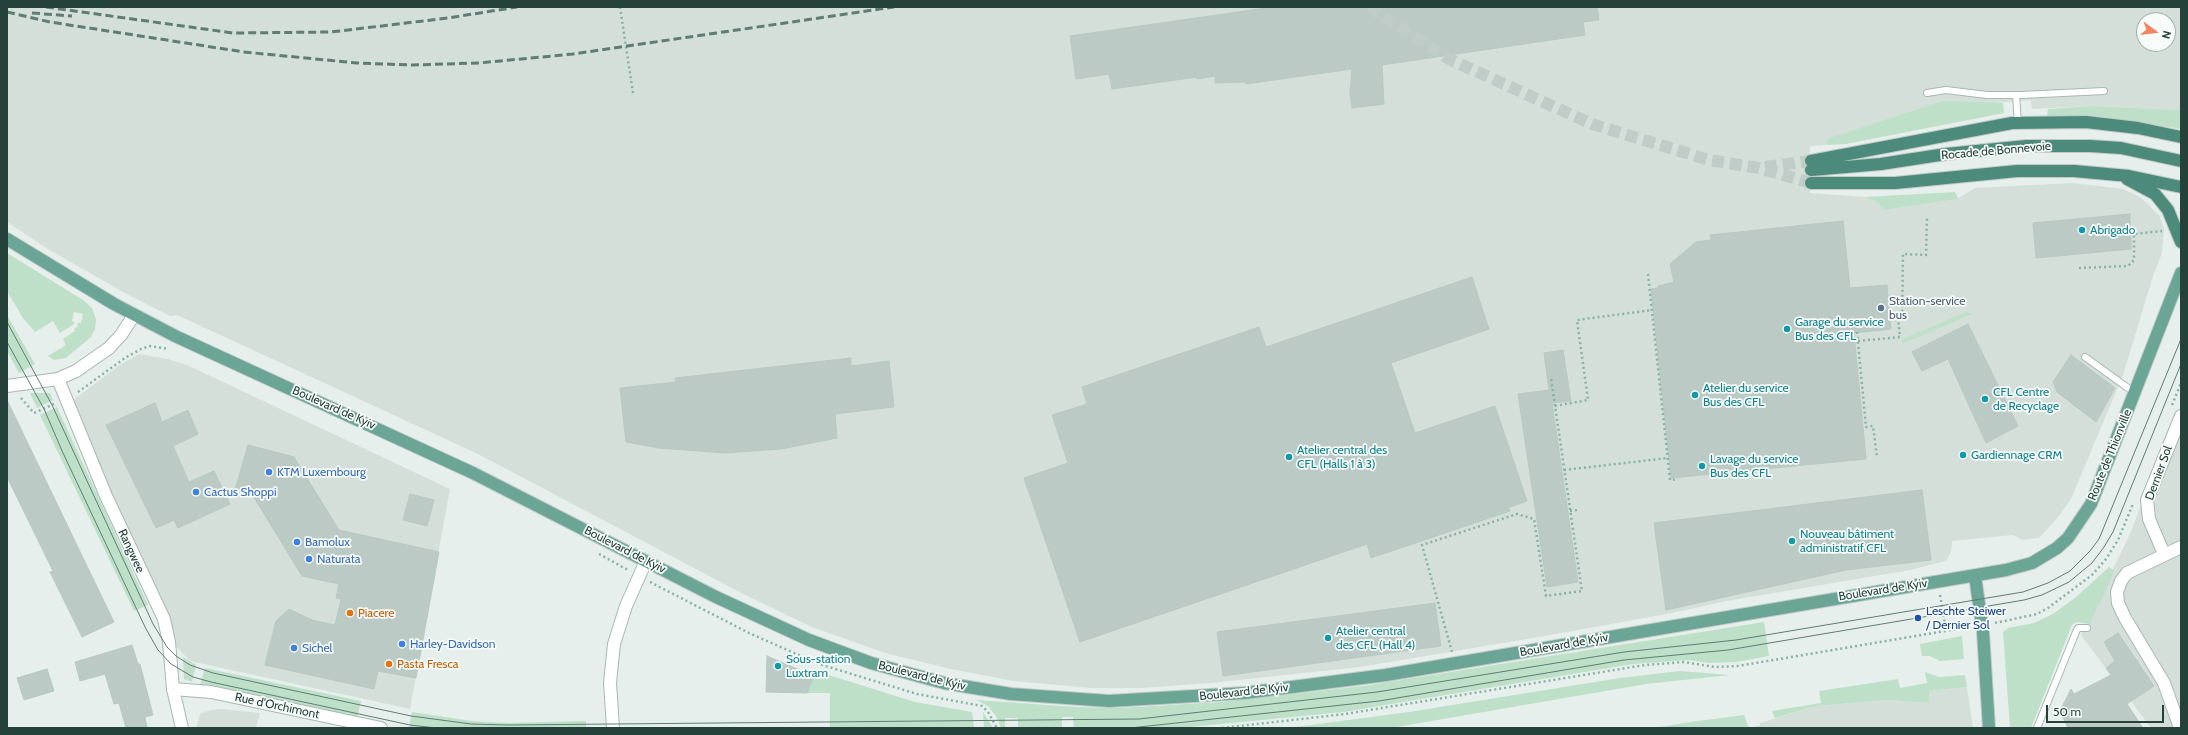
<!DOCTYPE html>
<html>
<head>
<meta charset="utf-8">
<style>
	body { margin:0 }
	#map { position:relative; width:2188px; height:735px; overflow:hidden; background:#e6efeb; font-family:Cabin,sans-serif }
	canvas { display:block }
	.frame { position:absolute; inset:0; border:8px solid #24423a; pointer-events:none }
	.north { position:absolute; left:2136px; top:12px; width:40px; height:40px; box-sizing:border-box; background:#f7fbf9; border:1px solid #a3b1ad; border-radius:50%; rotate:105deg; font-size:11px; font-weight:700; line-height:16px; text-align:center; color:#24423a }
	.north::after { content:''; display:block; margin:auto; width:14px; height:18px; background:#f4845f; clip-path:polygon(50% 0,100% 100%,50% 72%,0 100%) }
	.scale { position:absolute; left:2046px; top:705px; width:118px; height:18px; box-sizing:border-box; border:2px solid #24423a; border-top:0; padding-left:5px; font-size:12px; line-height:14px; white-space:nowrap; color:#24423a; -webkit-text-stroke:3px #f7fbf9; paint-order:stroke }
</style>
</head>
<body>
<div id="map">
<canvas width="2188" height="735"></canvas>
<div class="frame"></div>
<div class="north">N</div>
<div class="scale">50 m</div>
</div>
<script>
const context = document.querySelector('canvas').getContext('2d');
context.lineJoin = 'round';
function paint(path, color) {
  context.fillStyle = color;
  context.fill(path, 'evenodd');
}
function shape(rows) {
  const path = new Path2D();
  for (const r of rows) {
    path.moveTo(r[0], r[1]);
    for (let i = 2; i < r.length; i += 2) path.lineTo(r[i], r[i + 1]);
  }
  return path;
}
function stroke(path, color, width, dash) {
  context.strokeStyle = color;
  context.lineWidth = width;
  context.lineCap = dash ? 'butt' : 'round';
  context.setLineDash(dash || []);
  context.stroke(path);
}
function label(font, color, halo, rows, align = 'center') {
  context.font = font + ' Cabin,sans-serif';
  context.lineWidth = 3.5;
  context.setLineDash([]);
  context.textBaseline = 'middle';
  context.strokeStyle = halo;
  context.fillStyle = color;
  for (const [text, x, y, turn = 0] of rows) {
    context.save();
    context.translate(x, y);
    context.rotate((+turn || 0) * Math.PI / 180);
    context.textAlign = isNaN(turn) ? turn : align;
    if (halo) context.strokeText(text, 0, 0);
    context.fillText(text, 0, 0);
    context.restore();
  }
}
paint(shape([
	[7,7,2181,7,2181,110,2092,106,2032,109,2031,100,1993,103,1826,139,1827,145,1810,146,1810,193,1865,197,1876,202,1884,210,1957,199,1975,188,2073,183,2123,189,2140,197,2159,215,2164,228,2162,253,2153,276,2123,375,2071,499,2059,516,2039,538,2022,540,2013,535,1952,541,1951,552,1946,561,1910,570,1727,601,1672,613,1545,636,1360,667,1211,683,1141,688,1091,688,1014,681,951,669,885,653,812,627,745,595,478,454,177,315,170,316,125,293,46,248,7,222],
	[2144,20,2168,20,2168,44,2144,44],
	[139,354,168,359,187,365,450,489,410,709,190,661,175,645,77,442,64,407,121,364],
	[2181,409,2181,728,2151,728,2081,635,2130,534,2164,445],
	[1967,687,1973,728,1752,728,1760,725,1760,723,1816,706,1887,700,1930,703,1929,691],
	[221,709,260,713,256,728,196,728,200,714,211,710]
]), '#d4dfda');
paint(shape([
	[1943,101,2003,103,2004,113,1846,144,1827,145,1826,139],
	[2092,106,2181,110,2181,129,2098,116,2047,117,2048,109],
	[1955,192,1958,199,1884,210,1876,202,1865,197],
	[7,253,83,300,92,308,96,319,95,329,91,337,66,358,54,360,48,356,66,345,63,339,75,331,74,329,77,327,78,323,81,323,83,314,74,312,72,321,74,322,74,324,60,333,53,321,35,332,23,318,7,291],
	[1967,312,1972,314,1902,344,1902,339],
	[7,315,35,364,19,373,7,351],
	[30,393,50,393,53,400,37,408],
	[57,407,148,605,134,611,40,415],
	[2109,567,2114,571,2100,604,2098,604,2090,624,2077,622,2072,625,2031,728,2010,728,2003,632,2008,628,2034,623,2053,614,2075,598],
	[1764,622,1769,656,1736,662,1709,663,1689,660,1633,664,1343,712,1180,728,1074,728,1073,717,1062,717,1062,728,1018,728,1018,718,1005,718,1005,728,1001,728,996,716,988,706,976,700,1075,707,1120,708,1221,702,1363,686],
	[1962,636,1964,659,1940,661,1930,656,1922,656,1920,644],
	[183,657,196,665,192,682,184,679],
	[205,668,361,701,357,718,200,685],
	[816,671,915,702,972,712,974,728,830,728,830,693,807,693],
	[1680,671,1730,675,1646,684,1391,728,1288,728,1409,712,1620,678],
	[1925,672,1939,677,1965,675,1967,687,1929,691,1930,703,1887,700,1816,706,1775,718,1772,711,1821,703,1819,691,1898,679,1900,688,1927,683],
	[412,712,472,721,510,723,586,721,586,728,409,728],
	[983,712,993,728,984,728],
	[1744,715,1749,728,1654,728,1690,722]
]), '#bfe0c8');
const building = shape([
	[1273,7,1597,7,1599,20,1583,22,1585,35,1382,65,1384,104,1352,108,1350,94,1352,69,1246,84,1246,82,1215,83,1215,76,1197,79,1197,77,1112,89,1109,74,1076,79,1070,36,1273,7],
	[2130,214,2131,249,2036,258,2033,223,2130,214],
	[1843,221,1850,288,1887,285,1891,329,1854,333,1866,459,1671,478,1651,289,1659,288,1658,286,1674,282,1670,264,1696,242,1711,240,1710,235,1843,221],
	[1472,277,1489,329,1391,363,1415,433,1495,406,1527,501,1508,508,1510,511,1371,558,1367,544,1080,642,1024,478,1068,463,1052,415,1087,404,1082,387,1259,327,1266,347,1472,277],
	[1968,324,2018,426,1986,443,1948,359,1922,371,1912,352,1968,324],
	[1563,350,1571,401,1552,403,1578,582,1547,587,1518,394,1549,390,1544,353,1563,350],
	[2071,355,2115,388,2096,422,2057,392,2053,382,2071,355],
	[851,358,851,366,889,361,894,407,835,414,837,438,781,449,725,453,659,448,626,442,620,388,676,382,675,378,851,358],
	[7,400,114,622,82,637,50,572,53,571,7,477,7,400],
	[155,403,162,422,188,410,198,434,173,446,189,482,214,471,230,504,178,528,174,520,156,528,106,425,155,403],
	[248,445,294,457,339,530,439,552,416,678,378,671,374,689,265,665,276,621,289,609,312,620,335,625,341,599,336,598,339,584,302,576,247,486,234,493,248,445],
	[1922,490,1931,560,1846,570,1666,610,1654,523,1922,490],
	[410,494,434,500,427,526,403,520,410,494],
	[1435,603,1441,646,1223,676,1217,632,1435,603],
	[2118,633,2154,686,2127,704,2143,728,2068,728,2060,711,2071,689,2074,694,2111,675,2106,668,2115,661,2104,642,2118,633],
	[132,645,138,664,140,664,153,715,145,717,147,728,126,728,119,703,114,704,105,674,80,681,75,662,132,645],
	[767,656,814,676,807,693,766,692,767,656],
	[47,669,54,691,24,700,17,678,47,669]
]);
paint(building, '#bbcac4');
stroke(building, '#b8c9c2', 1);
stroke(shape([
	[1369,7,1449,59,1592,124,1709,160,1759,168,1811,183],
	[1765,167,1811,161]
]), '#bfccc8', 12, [12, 6]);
const service = shape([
	[1927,93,1946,90,1987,95,2021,95,2104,91],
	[2016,95,2018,123],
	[2085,357,2135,393],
	[2037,728,2076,632,2078,628,2087,628]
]);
const minor = shape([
	[7,386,58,379],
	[2164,554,2149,519,2147,500,2181,416],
	[173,689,211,692,381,728],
	[2180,728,2164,683,2125,618,2118,603,2117,592,2121,581,2127,573,2181,547]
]);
const tertiary = shape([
	[134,315,121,335,109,348,76,371,58,379,106,496,164,619,169,642,173,689,182,728]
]);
const secondary = shape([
	[613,728,610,683,614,644,626,606,646,561]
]);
const primary = shape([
	[7,239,114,304,175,336,473,473,716,597,809,640,871,663,944,683,1011,694,1109,701,1245,693,1386,675,2006,570,2032,563,2057,548,2068,538,2091,504,2181,273],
	[1975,576,1983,632,1989,728]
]);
const trunk = shape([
	[1811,161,2012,123,2086,122,2138,128,2181,137],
	[1811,170,1881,164,1946,154,2026,146,2090,146,2121,148,2181,161],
	[2127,179,2155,194,2168,210,2181,242],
	[1811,183,1895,183,2017,171,2074,171,2129,176,2181,187]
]);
stroke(service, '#a8b8b2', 8);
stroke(minor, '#a8b8b2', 14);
stroke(tertiary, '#a8b8b2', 14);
stroke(secondary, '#a4bbb3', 14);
stroke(primary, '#c2cac8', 14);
stroke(trunk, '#c2cac8', 14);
stroke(shape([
	[620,7,633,93],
	[2079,268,2128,266,2134,260,2134,234,2162,231],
	[1648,274,1670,480,1678,479],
	[1857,332,1866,427,1873,426,1877,457],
	[1858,341,1900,337,1898,318,1902,316,1903,254,1926,255,1927,218],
	[78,392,125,358,141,349,150,346,169,349],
	[21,398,34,413,54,404],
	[2172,405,2181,383],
	[1555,406,1588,400,1577,320,1652,310],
	[1564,470,1668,458],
	[1570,511,1578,510],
	[599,554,628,570],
	[650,582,749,633,819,664,917,694,982,706,988,712,997,728],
	[1940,595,1946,630],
	[1995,623,2037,614,2048,608,2092,575,2106,559,2118,540,2133,504],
	[1452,652,1422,545,1517,514,1534,519,1546,596,1582,591,1551,378],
	[1222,728,1345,714,1645,665,1684,662,1715,667,1738,666,1969,627]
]), '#86b3a5', 2.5, [2, 3]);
stroke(service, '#fff', 6);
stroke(minor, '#fff', 12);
stroke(tertiary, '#fff', 12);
stroke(secondary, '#fff', 12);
stroke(primary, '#6aa596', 12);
stroke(trunk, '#4c8a7c', 12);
stroke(shape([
	[7,322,52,405,153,624,167,647,176,656,190,665,213,673,411,716,471,724,507,725,1139,719,1377,692,1624,652,1736,640,2023,592,2048,583,2070,571,2090,551,2099,539,2181,339],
	[7,342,44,409,63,453,146,629,158,650,171,664,193,677,211,682,410,725,436,728],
	[1130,728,1379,701,1624,660,1728,650,2024,600,2042,595,2069,582,2092,563,2104,547,2113,532,2181,364]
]), '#5f7d75', 1);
stroke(shape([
	[46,7,233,33,331,32,448,18,517,7],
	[7,12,50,22,244,52,357,63,412,65,479,63,573,54,894,7],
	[32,13,72,16]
]), '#5f7d75', 3, [8, 4]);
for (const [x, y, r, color] of [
	[2082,230,4,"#0f9aa8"],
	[1881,308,4,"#5c6f8a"],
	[1787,329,4,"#0f9aa8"],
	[1695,395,4,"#0f9aa8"],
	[1985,399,4,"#0f9aa8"],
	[1963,455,4,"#0f9aa8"],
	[1289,457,4,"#0f9aa8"],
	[1702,466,4,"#0f9aa8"],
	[269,472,4,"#3f7fe0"],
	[196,492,4,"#3f7fe0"],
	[1792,541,4,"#0f9aa8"],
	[297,542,4,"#3f7fe0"],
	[309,559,4,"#3f7fe0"],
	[350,613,4,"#e8710a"],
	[1918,618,4,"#1a4fb4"],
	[1328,638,4,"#0f9aa8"],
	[402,644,4,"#3f7fe0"],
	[294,648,4,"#3f7fe0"],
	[389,664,4,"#e8710a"],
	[778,666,4,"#0f9aa8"]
]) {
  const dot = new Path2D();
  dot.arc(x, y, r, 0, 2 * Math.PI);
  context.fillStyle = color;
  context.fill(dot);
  stroke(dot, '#f7fbf9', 1.5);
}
label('12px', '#24423a', '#f7fbf9', [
	["Rocade de Bonnevoie",1996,151,-5],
	["Boulevard de Kyiv",334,408,24],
	["Route de Thionville",2110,455,-68],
	["Dernier Sol",2159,473,-70],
	["Boulevard de Kyiv",625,550,27],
	["Rangwee",131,551,65],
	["Boulevard de Kyiv",1883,590,-9],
	["Boulevard de Kyiv",1564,645,-10],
	["Boulevard de Kyiv",922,676,14],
	["Boulevard de Kyiv",1244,692,-6],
	["Rue d'Orchimont",277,706,12]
]);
label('12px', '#0d838f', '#f7fbf9', [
	["Abrigado",2090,230],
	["Garage du service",1795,322],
	["Bus des CFL",1795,336],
	["Atelier du service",1703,388],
	["Bus des CFL",1703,402],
	["CFL Centre",1993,392],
	["de Recyclage",1993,406],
	["Atelier central des",1297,450],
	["CFL (Halls 1 à 3)",1297,464],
	["Gardiennage CRM",1971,455],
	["Lavage du service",1710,459],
	["Bus des CFL",1710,473],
	["Nouveau bâtiment",1800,534],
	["administratif CFL",1800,548],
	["Atelier central",1336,631],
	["des CFL (Hall 4)",1336,645],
	["Sous-station",786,659],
	["Luxtram",786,673]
], 'left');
label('12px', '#4e5e75', '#f7fbf9', [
	["Station-service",1889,301],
	["bus",1889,315]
], 'left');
label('12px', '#366cbe', '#f7fbf9', [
	["KTM Luxembourg",277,472],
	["Cactus Shoppi",204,492],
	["Bamolux",305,542],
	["Naturata",317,559],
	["Harley-Davidson",410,644],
	["Sichel",302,648]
], 'left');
label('12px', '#164399', '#f7fbf9', [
	["Leschte Steiwer",1926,611],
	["/ Dernier Sol",1926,625]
], 'left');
label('12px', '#c56008', '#f7fbf9', [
	["Piacere",358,613],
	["Pasta Fresca",397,664]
], 'left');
</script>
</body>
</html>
